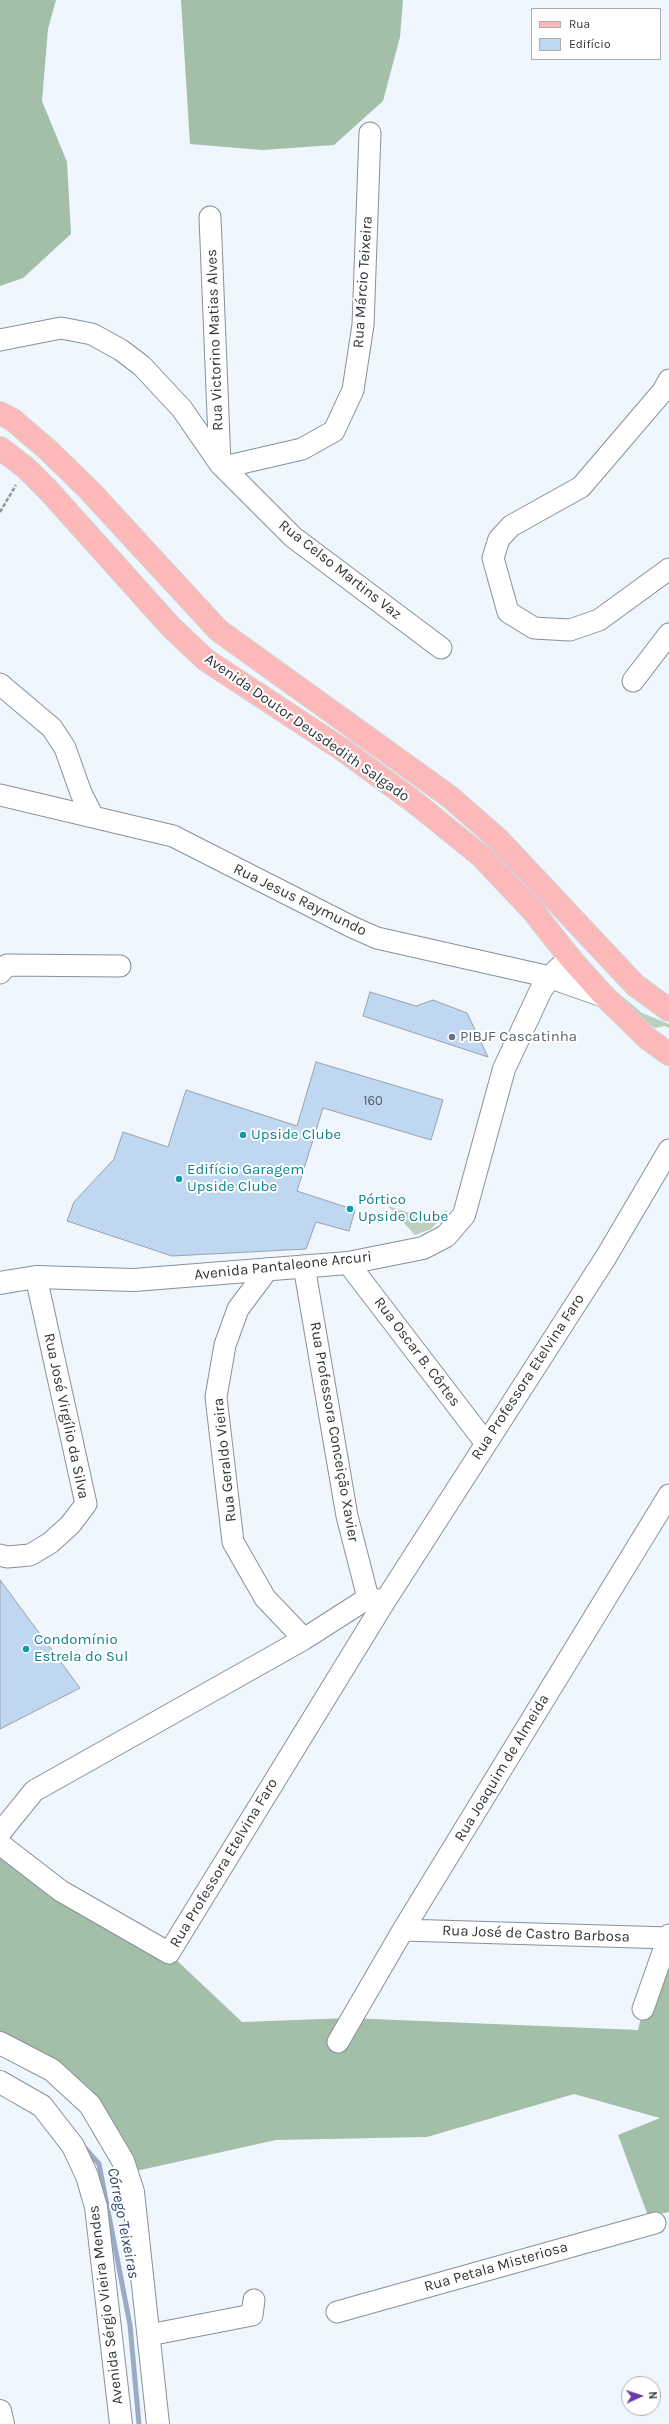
<!DOCTYPE html>
<html>
<head>
<meta charset="utf-8">
<style>
	body { margin:0 }
	#map { position:relative; width:669px; height:2424px; overflow:hidden; background:#eff6fd; font-family:Karla,sans-serif }
	canvas { display:block }
	.legend { position:absolute; left:531px; top:8px; width:130px; height:52px; box-sizing:border-box; background:#fff; border:1px solid #adaeaf; margin:0; padding:5px 7px; list-style:none; font-size:12px; color:#313437 }
	.legend li { display:flex; align-items:center; gap:8px; height:20px }
	.legend b { width:20px; border:1px solid #adaeaf }
	.north { position:absolute; left:621px; top:2376px; width:40px; height:40px; box-sizing:border-box; background:#fff; border:1px solid #adaeaf; border-radius:50%; rotate:87deg; font-size:11px; font-weight:700; line-height:16px; text-align:center; color:#313437 }
	.north::after { content:''; display:block; margin:auto; width:14px; height:18px; background:#6c36ad; clip-path:polygon(50% 0,100% 100%,50% 72%,0 100%) }
</style>
</head>
<body>
<div id="map">
<canvas width="669" height="2424"></canvas>
<ul class="legend">
<li><b style="height:5px;background:#fdb9ba"></b>Rua</li>
<li><b style="height:11px;background:#bfd7f1"></b>Edifício</li>
</ul>
<div class="north">N</div>
</div>
<script>
const context = document.querySelector('canvas').getContext('2d');
context.lineJoin = 'round';
function paint(path, color) {
  context.fillStyle = color;
  context.fill(path, 'evenodd');
}
function shape(rows) {
  const path = new Path2D();
  for (const r of rows) {
    path.moveTo(r[0], r[1]);
    for (let i = 2; i < r.length; i += 2) path.lineTo(r[i], r[i + 1]);
  }
  return path;
}
function stroke(path, color, width, dash) {
  context.strokeStyle = color;
  context.lineWidth = width;
  context.lineCap = dash ? 'butt' : 'round';
  context.setLineDash(dash || []);
  context.stroke(path);
}
function label(font, color, halo, rows, align = 'center') {
  context.font = font + ' Karla,sans-serif';
  context.lineWidth = 4;
  context.setLineDash([]);
  context.textBaseline = 'middle';
  context.strokeStyle = halo;
  context.fillStyle = color;
  for (const [text, x, y, turn = 0] of rows) {
    context.save();
    context.translate(x, y);
    context.rotate((+turn || 0) * Math.PI / 180);
    context.textAlign = isNaN(turn) ? turn : align;
    if (halo) context.strokeText(text, 0, 0);
    context.fillText(text, 0, 0);
    context.restore();
  }
}
paint(shape([
	[604,981,642,1013,669,1024,669,1028,665,1026,655,1028,645,1021],
	[388,1206,422,1217,430,1218,448,1210,431,1229,415,1235]
]), '#bacfbd');
paint(shape([
	[0,0,56,0,48,29,42,101,67,162,71,234,23,278,0,286],
	[181,0,403,0,400,37,383,101,334,145,262,150,190,144],
	[0,1842,169,1953,242,2022,349,2018,638,2030,643,2009,669,1938,669,2212,648,2216,618,2135,660,2118,574,2094,427,2137,276,2140,127,2173,65,2074,0,2037]
]), '#a3bfa8');
stroke(shape([
	[84,2147,99,2164,130,2325,139,2424]
]), '#9aabc7', 5);
const building = shape([
	[370,992,416,1006,433,1000,467,1013,488,1057,363,1016,370,992],
	[316,1062,443,1100,431,1140,323,1108,297,1191,355,1210,349,1231,316,1222,306,1249,172,1256,67,1221,74,1202,114,1159,123,1132,168,1147,186,1090,297,1126,316,1062],
	[0,1580,80,1688,0,1729,0,1580]
]);
paint(building, '#bfd7f1');
stroke(building, '#99a1a9', 1);
const minor = shape([
	[210,217,220,464],
	[0,340,61,328,92,334,121,350,142,366,182,409,220,464,293,537,441,648],
	[669,380,663,391,581,487,511,526,499,539,493,558,508,612,534,628,570,630,599,620,669,569],
	[224,467,302,449,334,431,353,390,363,325,370,133],
	[633,681,669,634],
	[0,684,52,728,65,748,81,793,92,815],
	[0,795,173,836,352,927,377,938,550,977],
	[0,973,7,965,120,966],
	[348,1263,485,1442],
	[304,1266,347,1516,368,1598],
	[268,1269,238,1309,225,1345,216,1397,233,1542,265,1598,304,1639],
	[0,1555,7,1557,30,1555,50,1543,70,1525,86,1504,36,1277],
	[0,1833,34,1791,304,1639,368,1598,385,1601,606,1257,669,1150],
	[0,1844,61,1891,169,1953,385,1601],
	[403,1930,669,1938],
	[643,2009,669,1935],
	[338,2042,403,1930,669,1495],
	[337,2312,655,2223],
	[149,2335,252,2315,254,2300]
]);
const tertiary = shape([
	[550,977,604,996],
	[0,1283,36,1277,134,1280,348,1263,423,1248,446,1236,464,1215,504,1069,541,990,550,977,570,958],
	[0,2411,3,2424]
]);
const secondary = shape([
	[0,2043,52,2070,90,2105,123,2161,133,2192,158,2424],
	[0,2082,42,2106,73,2146,87,2176,96,2207,121,2424]
]);
const primary = shape([
	[0,413,13,420,48,450,90,491,218,630,450,797,498,839,635,985,669,1010],
	[0,448,26,468,49,491,171,627,206,660,343,750,413,801,481,856,533,911,570,958,604,996,647,1038,669,1054]
]);
stroke(minor, '#899099', 23);
stroke(tertiary, '#899099', 24);
stroke(secondary, '#899099', 24);
stroke(primary, '#d2d2d3', 24);
stroke(shape([
	[0,512,16,485]
]), '#91969b', 2.5, [4, 2]);
stroke(minor, '#fff', 21);
stroke(tertiary, '#fff', 22);
stroke(secondary, '#fff', 22);
stroke(primary, '#fdb9ba', 22);
for (const [x, y, r, color] of [
	[452,1037,4,"#6b7280"],
	[243,1135,4,"#0f9aa8"],
	[179,1179,4,"#0f9aa8"],
	[350,1209,4,"#0f9aa8"],
	[26,1649,4,"#0f9aa8"]
]) {
  const dot = new Path2D();
  dot.arc(x, y, r, 0, 2 * Math.PI);
  context.fillStyle = color;
  context.fill(dot);
  stroke(dot, '#fff', 1.5);
}
label('13px', '#545d66', null, [
	["160",373,1101]
]);
label('15px', '#313437', '#fff', [
	["Rua Márcio Teixeira",363,282,-86],
	["Rua Victorino Matias Alves",215,340,-92],
	["Rua Celso Martins Vaz",340,570,38],
	["Avenida Doutor Deusdedith Salgado",307,728,35],
	["Rua Jesus Raymundo",300,900,26],
	["Avenida Pantaleone Arcuri",283,1266,-6],
	["Rua Oscar B. Côrtes",417,1352,53],
	["Rua Professora Etelvina Faro",528,1377,-57],
	["Rua José Virgílio da Silva",66,1416,78],
	["Rua Professora Conceição Xavier",334,1432,80],
	["Rua Geraldo Vieira",225,1460,-96],
	["Rua Joaquim de Almeida",502,1768,-59],
	["Rua Professora Etelvina Faro",224,1863,-59],
	["Rua José de Castro Barbosa",536,1934,2],
	["Rua Petala Misteriosa",496,2267,-16],
	["Avenida Sérgio Vieira Mendes",106,2305,-97]
]);
label('15px', '#5b616d', '#fff', [
	["PIBJF Cascatinha",460,1037]
], 'left');
label('15px', '#0d838f', '#fff', [
	["Upside Clube",251,1135],
	["Edifício Garagem",187,1170],
	["Upside Clube",187,1187],
	["Pórtico",358,1200],
	["Upside Clube",358,1217],
	["Condomínio",34,1640],
	["Estrela do Sul",34,1657]
], 'left');
label('italic 16px', '#2e466e', '#fff', [
	["Córrego Teixeiras",123,2223,79]
]);
</script>
</body>
</html>
